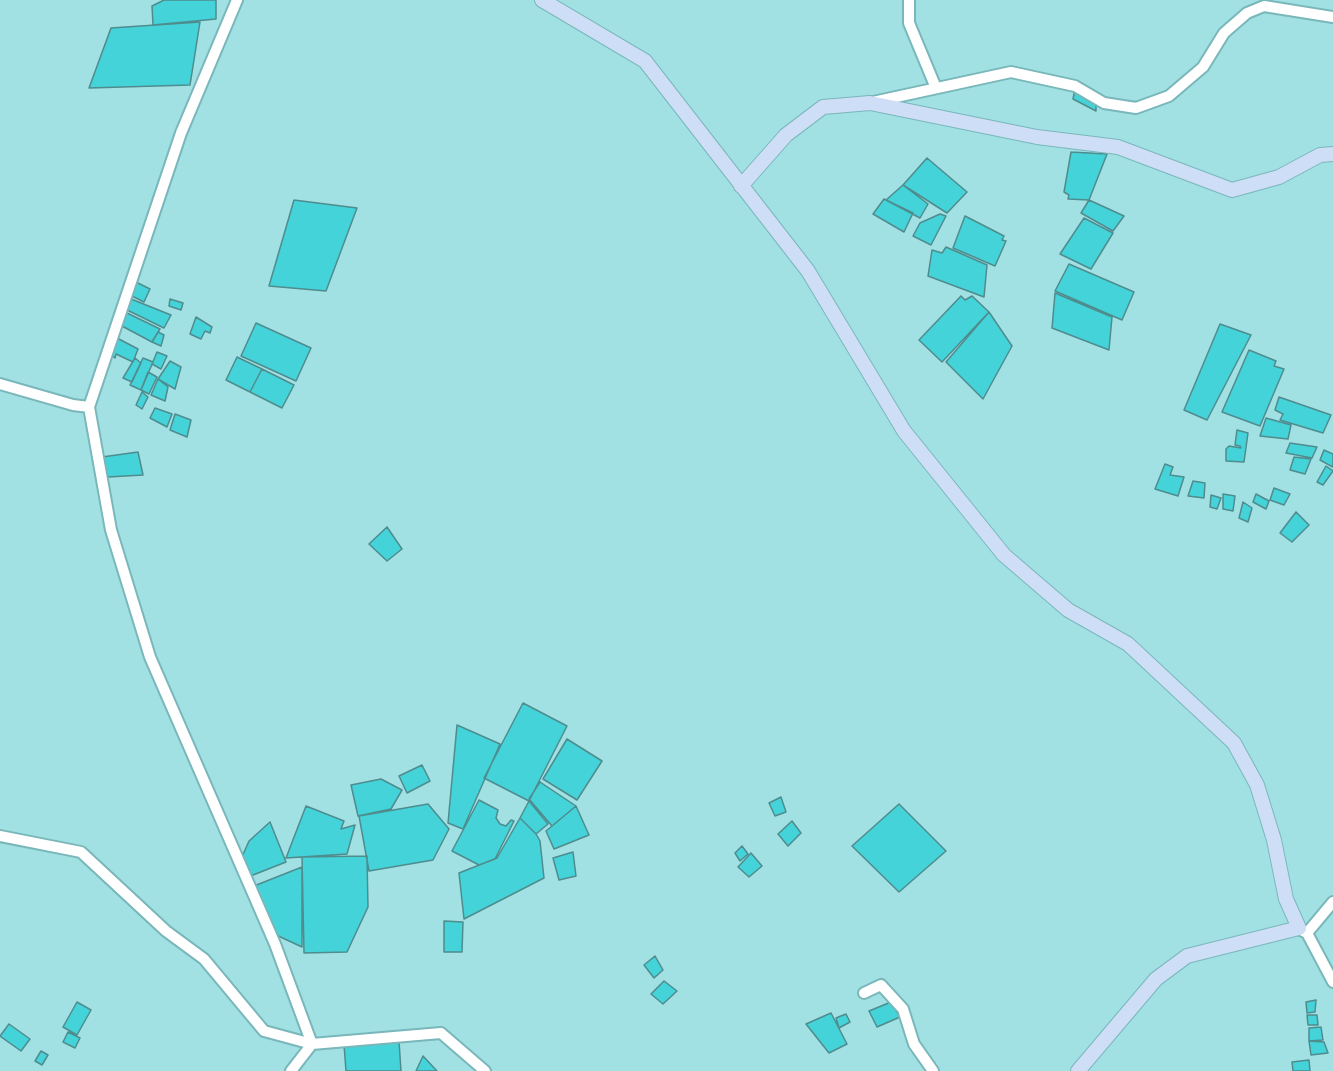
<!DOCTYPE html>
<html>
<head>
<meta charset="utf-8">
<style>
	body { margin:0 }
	canvas { display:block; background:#a1e0e3 }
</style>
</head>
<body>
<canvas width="1333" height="1071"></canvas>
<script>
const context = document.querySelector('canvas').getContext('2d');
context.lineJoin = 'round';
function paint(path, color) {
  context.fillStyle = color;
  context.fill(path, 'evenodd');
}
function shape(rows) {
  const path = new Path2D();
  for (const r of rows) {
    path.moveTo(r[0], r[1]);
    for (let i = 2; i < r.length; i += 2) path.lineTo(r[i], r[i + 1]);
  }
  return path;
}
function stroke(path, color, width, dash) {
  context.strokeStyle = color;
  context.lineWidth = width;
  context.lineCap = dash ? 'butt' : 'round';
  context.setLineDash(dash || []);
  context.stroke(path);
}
const building = shape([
	[164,0,216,0,216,19,153,25,152,6,164,0],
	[200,22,190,85,89,88,111,28,200,22],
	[1075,89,1096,101,1096,111,1073,99,1075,89],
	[1071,152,1107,154,1089,200,1068,199,1069,195,1064,192,1071,152],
	[927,158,967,192,947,213,903,185,927,158],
	[903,185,928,204,920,218,886,200,903,185],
	[884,199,913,213,904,232,873,214,884,199],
	[294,200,357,208,326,291,269,286,294,200],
	[1089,200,1124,216,1113,231,1081,213,1089,200],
	[940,214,946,216,931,245,913,236,920,223,940,214],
	[965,216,1004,236,1002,240,1006,241,995,266,953,248,965,216],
	[1084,218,1113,233,1091,269,1060,254,1084,218],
	[946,247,987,265,984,297,928,276,932,250,942,253,946,247],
	[1069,264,1134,292,1122,320,1055,291,1069,264],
	[134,281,150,289,144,302,130,295,134,281],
	[1055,293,1112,317,1109,350,1052,328,1055,293],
	[961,296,965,300,972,296,989,312,942,362,919,340,961,296],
	[131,299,171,315,164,328,125,309,131,299],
	[170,299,183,303,181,310,169,306,170,299],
	[125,312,160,329,152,342,120,325,125,312],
	[989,312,1012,346,983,399,946,362,989,312],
	[196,317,212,327,210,333,205,331,201,339,190,334,196,317],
	[256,323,311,348,296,381,241,356,256,323],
	[1220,324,1251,335,1207,420,1184,410,1220,324],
	[158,332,164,335,161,346,152,342,158,332],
	[117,338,138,349,133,362,116,354,115,358,110,354,117,338],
	[1249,350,1276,361,1274,366,1284,369,1260,426,1222,412,1249,350],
	[157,352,167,356,161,369,152,364,157,352],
	[237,357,262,369,250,392,226,380,237,357],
	[135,358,141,363,132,382,123,378,135,358],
	[143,358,153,362,141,390,130,385,143,358],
	[170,361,181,367,175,389,158,379,170,361],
	[262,369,294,385,282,408,250,392,262,369],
	[148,372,157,377,149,394,141,390,148,372],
	[158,379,168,387,165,401,151,395,158,379],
	[142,392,148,397,142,409,136,405,142,392],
	[1279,397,1331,415,1323,433,1280,420,1283,414,1275,410,1279,397],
	[155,408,172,414,167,427,150,418,155,408],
	[175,414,191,420,187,437,170,430,175,414],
	[1266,418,1291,425,1288,439,1260,436,1266,418],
	[1237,430,1248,433,1244,462,1226,461,1226,449,1229,446,1241,448,1240,446,1235,445,1237,430],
	[1290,443,1317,447,1312,458,1286,453,1290,443],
	[1324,450,1333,454,1333,467,1320,460,1324,450],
	[138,452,143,475,108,477,102,457,138,452],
	[1294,457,1311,459,1305,474,1290,470,1294,457],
	[1165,464,1173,467,1170,475,1184,477,1178,496,1155,489,1165,464],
	[1326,466,1333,471,1323,485,1317,482,1326,466],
	[1193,481,1205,483,1204,498,1188,496,1193,481],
	[1274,488,1290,494,1284,505,1270,500,1274,488],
	[1223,494,1235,496,1233,511,1223,509,1223,494],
	[1256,494,1269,501,1266,509,1253,502,1256,494],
	[1211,495,1221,498,1217,509,1210,507,1211,495],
	[1243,502,1252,508,1248,522,1239,518,1243,502],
	[1296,512,1309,525,1292,542,1280,533,1296,512],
	[387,527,402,549,387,561,369,544,387,527],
	[523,703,567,726,529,801,484,778,523,703],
	[457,725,500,744,463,829,448,823,457,725],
	[567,739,602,761,577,800,543,779,567,739],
	[422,765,430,781,407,793,399,776,422,765],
	[381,779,402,790,391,809,358,816,351,785,381,779],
	[540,782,576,806,552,826,529,799,540,782],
	[781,797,786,812,775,816,769,803,781,797],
	[479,800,498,810,496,818,500,824,506,826,511,820,514,821,495,859,479,865,452,851,479,800],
	[529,801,548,824,536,834,520,818,529,801],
	[428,804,449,829,433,860,369,871,359,816,428,804],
	[899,804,946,851,899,892,852,846,899,804],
	[306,806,344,821,341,829,355,825,347,854,286,858,306,806],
	[576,806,589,835,554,849,546,831,576,806],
	[520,818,536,834,540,841,544,878,464,919,459,873,497,858,520,818],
	[792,821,801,833,788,846,778,834,792,821],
	[270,822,286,862,248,877,241,859,249,841,270,822],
	[742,846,748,854,740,861,735,853,742,846],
	[573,852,576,876,559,880,553,858,573,852],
	[751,853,762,866,749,877,738,867,751,853],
	[367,856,368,907,347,952,304,953,302,857,367,856],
	[302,867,302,947,274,934,254,886,302,867],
	[444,921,463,922,462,952,444,952,444,921],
	[655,956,663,970,654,978,644,965,655,956],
	[664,981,677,991,663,1004,651,994,664,981],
	[1316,1000,1315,1012,1307,1013,1306,1002,1316,1000],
	[77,1002,91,1010,77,1035,63,1027,77,1002],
	[891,1002,900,1017,877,1027,869,1011,891,1002],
	[831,1013,847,1044,829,1053,806,1024,831,1013],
	[846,1014,850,1022,839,1028,836,1018,846,1014],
	[1307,1015,1317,1015,1318,1025,1308,1025,1307,1015],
	[9,1024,30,1039,21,1051,0,1036,9,1024],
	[1321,1027,1323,1040,1309,1041,1309,1028,1321,1027],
	[68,1032,80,1038,75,1048,63,1042,68,1032],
	[399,1041,401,1071,346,1071,344,1045,399,1041],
	[1309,1041,1324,1042,1328,1053,1311,1055,1309,1041],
	[41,1051,48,1055,42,1065,35,1061,41,1051],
	[423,1056,437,1071,416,1071,423,1056],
	[1309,1060,1310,1071,1293,1071,1292,1062,1309,1060]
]);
paint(building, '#43d3d9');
stroke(building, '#4f8c8e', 1.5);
const street = shape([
	[237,0,181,133,89,407,111,530,150,657,275,944,312,1044,291,1071],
	[909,0,909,23,936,88],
	[873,102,1011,72,1075,86,1104,103,1136,108,1169,96,1203,67,1224,33,1247,13,1264,6,1333,17],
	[0,384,73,405,89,407],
	[0,836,81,852,166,931,204,959,264,1031,312,1044,441,1033,485,1071],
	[1301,930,1307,933,1333,902],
	[1307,933,1333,982],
	[864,993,881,985,903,1009,914,1044,933,1071]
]);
const secondary = shape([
	[542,0,645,61,808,271,904,431,1004,555,1068,610,1128,644,1234,743,1257,785,1274,840,1286,899,1299,928,1187,956,1156,979,1078,1071],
	[741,186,786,135,823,107,870,103,1037,137,1118,147,1232,190,1279,177,1320,155,1333,154]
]);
stroke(street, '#79b7ba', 14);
stroke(secondary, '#79b7ba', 16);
stroke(street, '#fff', 10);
stroke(secondary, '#cedef6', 14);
</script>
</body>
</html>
